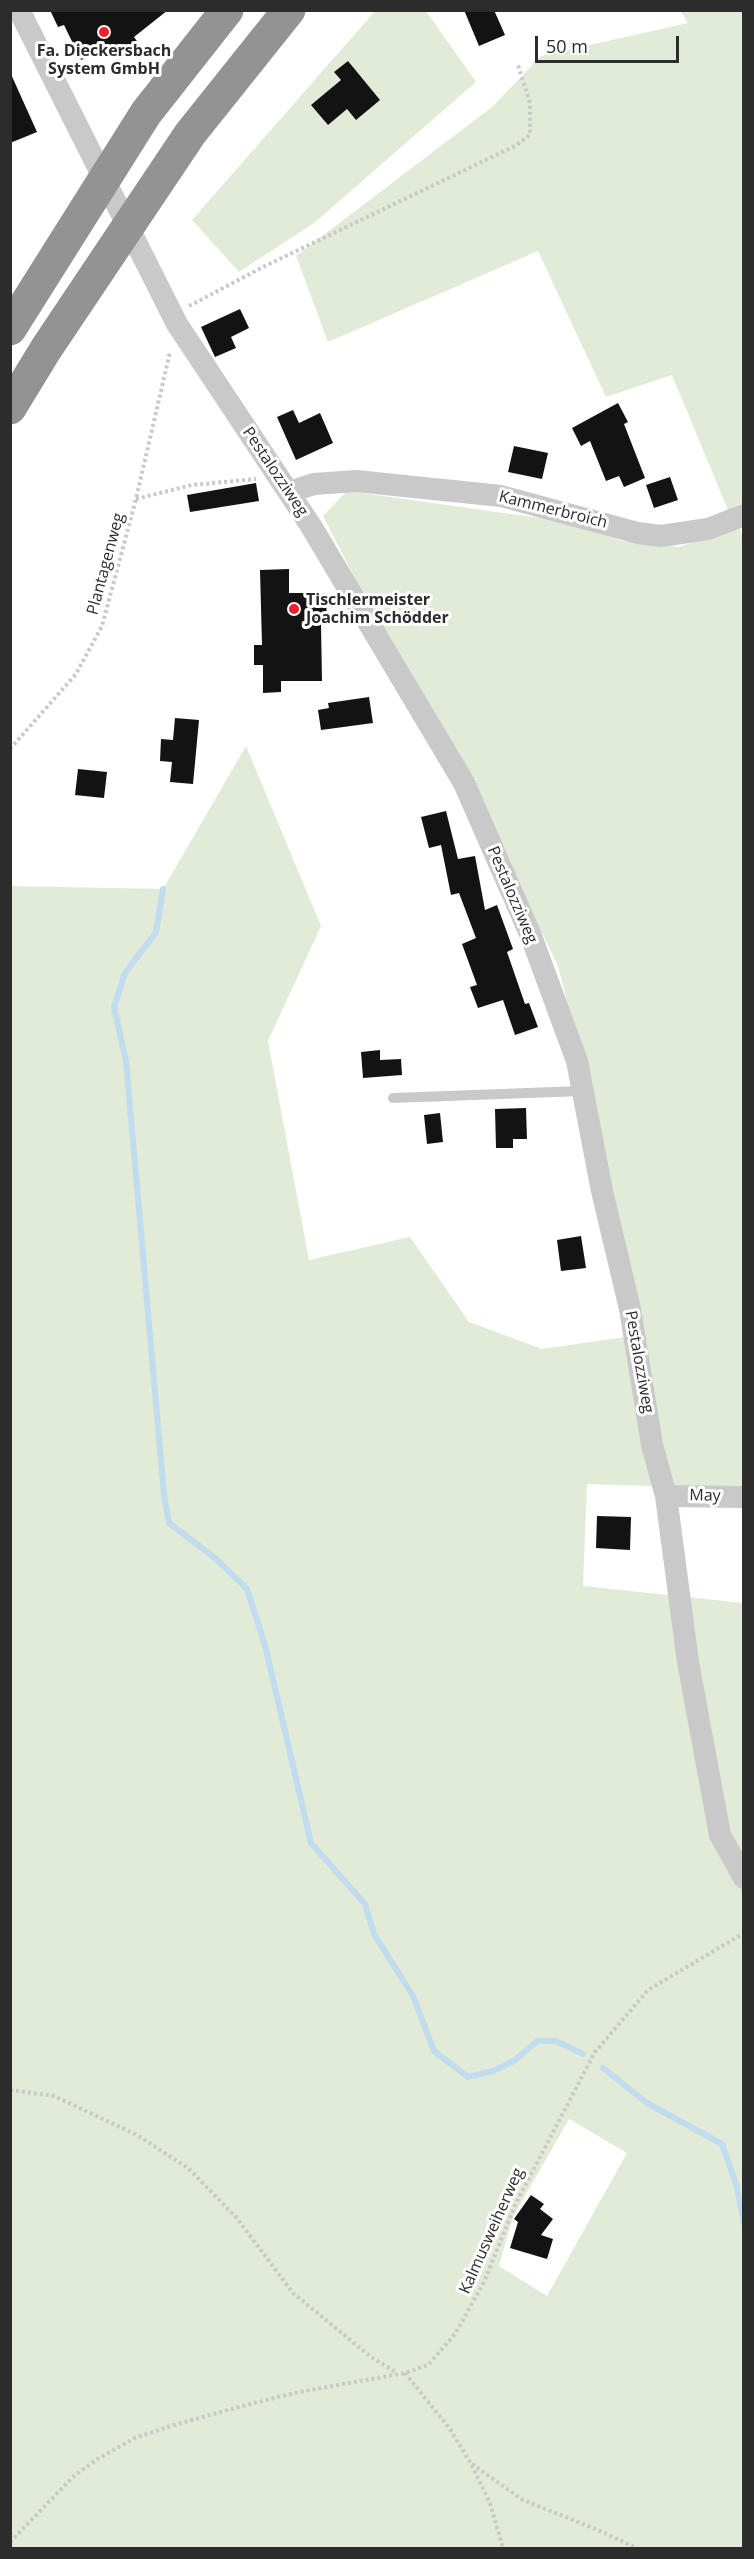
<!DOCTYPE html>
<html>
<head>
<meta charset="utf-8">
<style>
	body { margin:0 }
	#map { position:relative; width:754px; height:2559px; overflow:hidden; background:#fff; font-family:"Open Sans",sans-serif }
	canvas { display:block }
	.frame { position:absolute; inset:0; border:12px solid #2c2c2c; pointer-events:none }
	.scale { position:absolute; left:535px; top:36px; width:144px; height:27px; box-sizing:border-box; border:3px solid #2c2c2c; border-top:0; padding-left:8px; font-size:18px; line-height:21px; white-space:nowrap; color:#2c2c2c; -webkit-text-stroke:4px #fff; paint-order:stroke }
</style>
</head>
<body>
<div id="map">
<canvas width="754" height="2559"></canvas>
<div class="frame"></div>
<div class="scale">50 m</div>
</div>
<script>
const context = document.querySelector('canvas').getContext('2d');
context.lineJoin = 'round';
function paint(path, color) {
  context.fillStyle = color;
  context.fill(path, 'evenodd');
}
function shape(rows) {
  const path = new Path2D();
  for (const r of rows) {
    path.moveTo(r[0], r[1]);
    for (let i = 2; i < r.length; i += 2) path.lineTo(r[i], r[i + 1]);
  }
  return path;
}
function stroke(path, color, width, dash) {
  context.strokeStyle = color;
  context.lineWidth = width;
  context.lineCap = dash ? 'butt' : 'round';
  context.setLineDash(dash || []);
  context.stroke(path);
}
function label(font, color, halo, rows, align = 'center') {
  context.font = font + ' "Open Sans",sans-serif';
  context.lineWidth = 6;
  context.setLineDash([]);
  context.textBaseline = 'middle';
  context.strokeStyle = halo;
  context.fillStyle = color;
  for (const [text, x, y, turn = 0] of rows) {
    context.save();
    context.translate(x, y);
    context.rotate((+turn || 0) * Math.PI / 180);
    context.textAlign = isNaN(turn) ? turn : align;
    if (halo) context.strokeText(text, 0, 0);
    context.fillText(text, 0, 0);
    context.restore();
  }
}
paint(shape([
	[375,11,426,11,476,82,314,223,239,272,192,220],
	[681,11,743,11,743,503,728,510,672,375,606,397,538,251,328,342,296,256,492,107,541,56,688,23],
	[347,491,554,520,623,541,679,547,740,527,744,548,743,1489,587,1484,583,1586,743,1603,743,2548,11,2548,11,886,163,889,246,746,321,926,268,1041,309,1260,410,1237,469,1322,542,1349,640,1335,580,1053,558,966,470,784,478,779,470,780,375,617,323,516],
	[569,2119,627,2153,547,2296,499,2266,513,2217]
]), '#e2ebd7');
stroke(shape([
	[163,889,156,932,125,973,114,1007,126,1061,164,1495,169,1523,215,1558,247,1589,265,1645,311,1843,365,1904,374,1934,413,1996,434,2051,468,2077,493,2071,514,2061,537,2041,556,2041,583,2054],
	[603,2068,647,2103,722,2144,736,2184,744,2223]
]), '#c1dcee', 6);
paint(shape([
	[50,10,168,10,134,37,139,44,128,53,123,49,113,56,106,46,81,60,64,25,58,27],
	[464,10,494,10,505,35,479,46],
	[348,61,380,100,356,120,347,109,328,125,311,105,341,80,334,72],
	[10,72,37,132,10,143],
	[240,309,249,328,231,337,236,348,215,357,201,327],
	[618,403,628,422,624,424,645,478,624,487,619,476,606,481,590,441,581,446,572,428],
	[293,410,299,423,320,413,333,443,296,460,277,417],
	[514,446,548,453,542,479,508,472],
	[670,477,678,500,654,508,646,485],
	[256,483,259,501,190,512,187,495],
	[289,569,289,593,326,593,327,625,321,625,322,681,281,681,281,692,263,693,263,665,254,665,254,645,262,645,260,570],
	[369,697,373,723,321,730,318,710,329,708,328,703],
	[175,718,199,720,193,784,170,782,172,762,160,761,161,739,173,740],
	[78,769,107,772,104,798,75,795],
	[446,811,458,859,475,856,485,910,497,905,513,949,507,952,525,1004,529,1003,538,1027,515,1035,503,1000,478,1008,470,987,477,985,462,944,476,938,459,893,451,895,441,845,429,848,421,817],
	[380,1050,380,1060,401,1059,402,1075,363,1078,361,1052],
	[526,1108,527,1139,513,1139,513,1148,496,1148,495,1109],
	[440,1113,443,1142,427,1144,424,1115],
	[581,1236,586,1268,561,1271,557,1240],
	[597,1516,631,1517,630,1550,596,1548],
	[531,2195,544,2204,540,2209,553,2219,541,2235,553,2239,547,2259,510,2248,518,2222,514,2219]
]), '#131313');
stroke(shape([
	[189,306,263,267,515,146,530,135,530,103,518,65],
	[136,499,192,485,256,479],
	[10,749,76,674,102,626,136,499,170,352],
	[10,2090,54,2096,137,2135,188,2168,236,2217,293,2293,371,2357,397,2373],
	[405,2373,450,2429,471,2464,490,2503,503,2548],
	[472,2464,523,2500,598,2530,636,2548],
	[10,2542,75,2475,99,2458,135,2438,174,2425,250,2404,299,2392,405,2373,428,2365,455,2334,484,2282,516,2203,595,2052,648,1990,744,1933]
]), '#c9c9c9', 4, [3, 3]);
stroke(shape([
	[393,1098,582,1091]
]), '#c9c9c9', 10);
stroke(shape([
	[19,10,177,324,311,526,464,783,531,936,577,1061,602,1191,630,1309,652,1445,666,1496,688,1662,720,1835,744,1878],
	[289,492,314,484,356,481,501,496,638,533,661,536,708,529,744,515],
	[666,1496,744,1497]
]), '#c9c9c9', 22);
stroke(shape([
	[10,329,146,113,227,10],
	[10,408,46,349,190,134,289,10]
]), '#939393', 33);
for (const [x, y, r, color] of [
	[104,32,6,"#f51c2b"],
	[294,609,6,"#f51c2b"]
]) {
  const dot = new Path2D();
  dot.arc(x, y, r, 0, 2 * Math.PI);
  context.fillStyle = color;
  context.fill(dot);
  stroke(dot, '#fff', 2);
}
label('bold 16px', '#2c2c2c', '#fff', [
	["Fa. Dieckersbach",104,51],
	["System GmbH",104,69],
	["Tischlermeister",306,600,"left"],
	["Joachim Schödder",306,618,"left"]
]);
label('16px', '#2c2c2c', '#fff', [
	["Pestalozziweg",275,472,56],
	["Kammerbroich",553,510,14],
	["Plantagenweg",106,564,-75],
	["Pestalozziweg",512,895,67],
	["Pestalozziweg",639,1362,80],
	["May",705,1496,1],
	["Kalmusweiherweg",492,2231,-66]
]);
</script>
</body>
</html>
